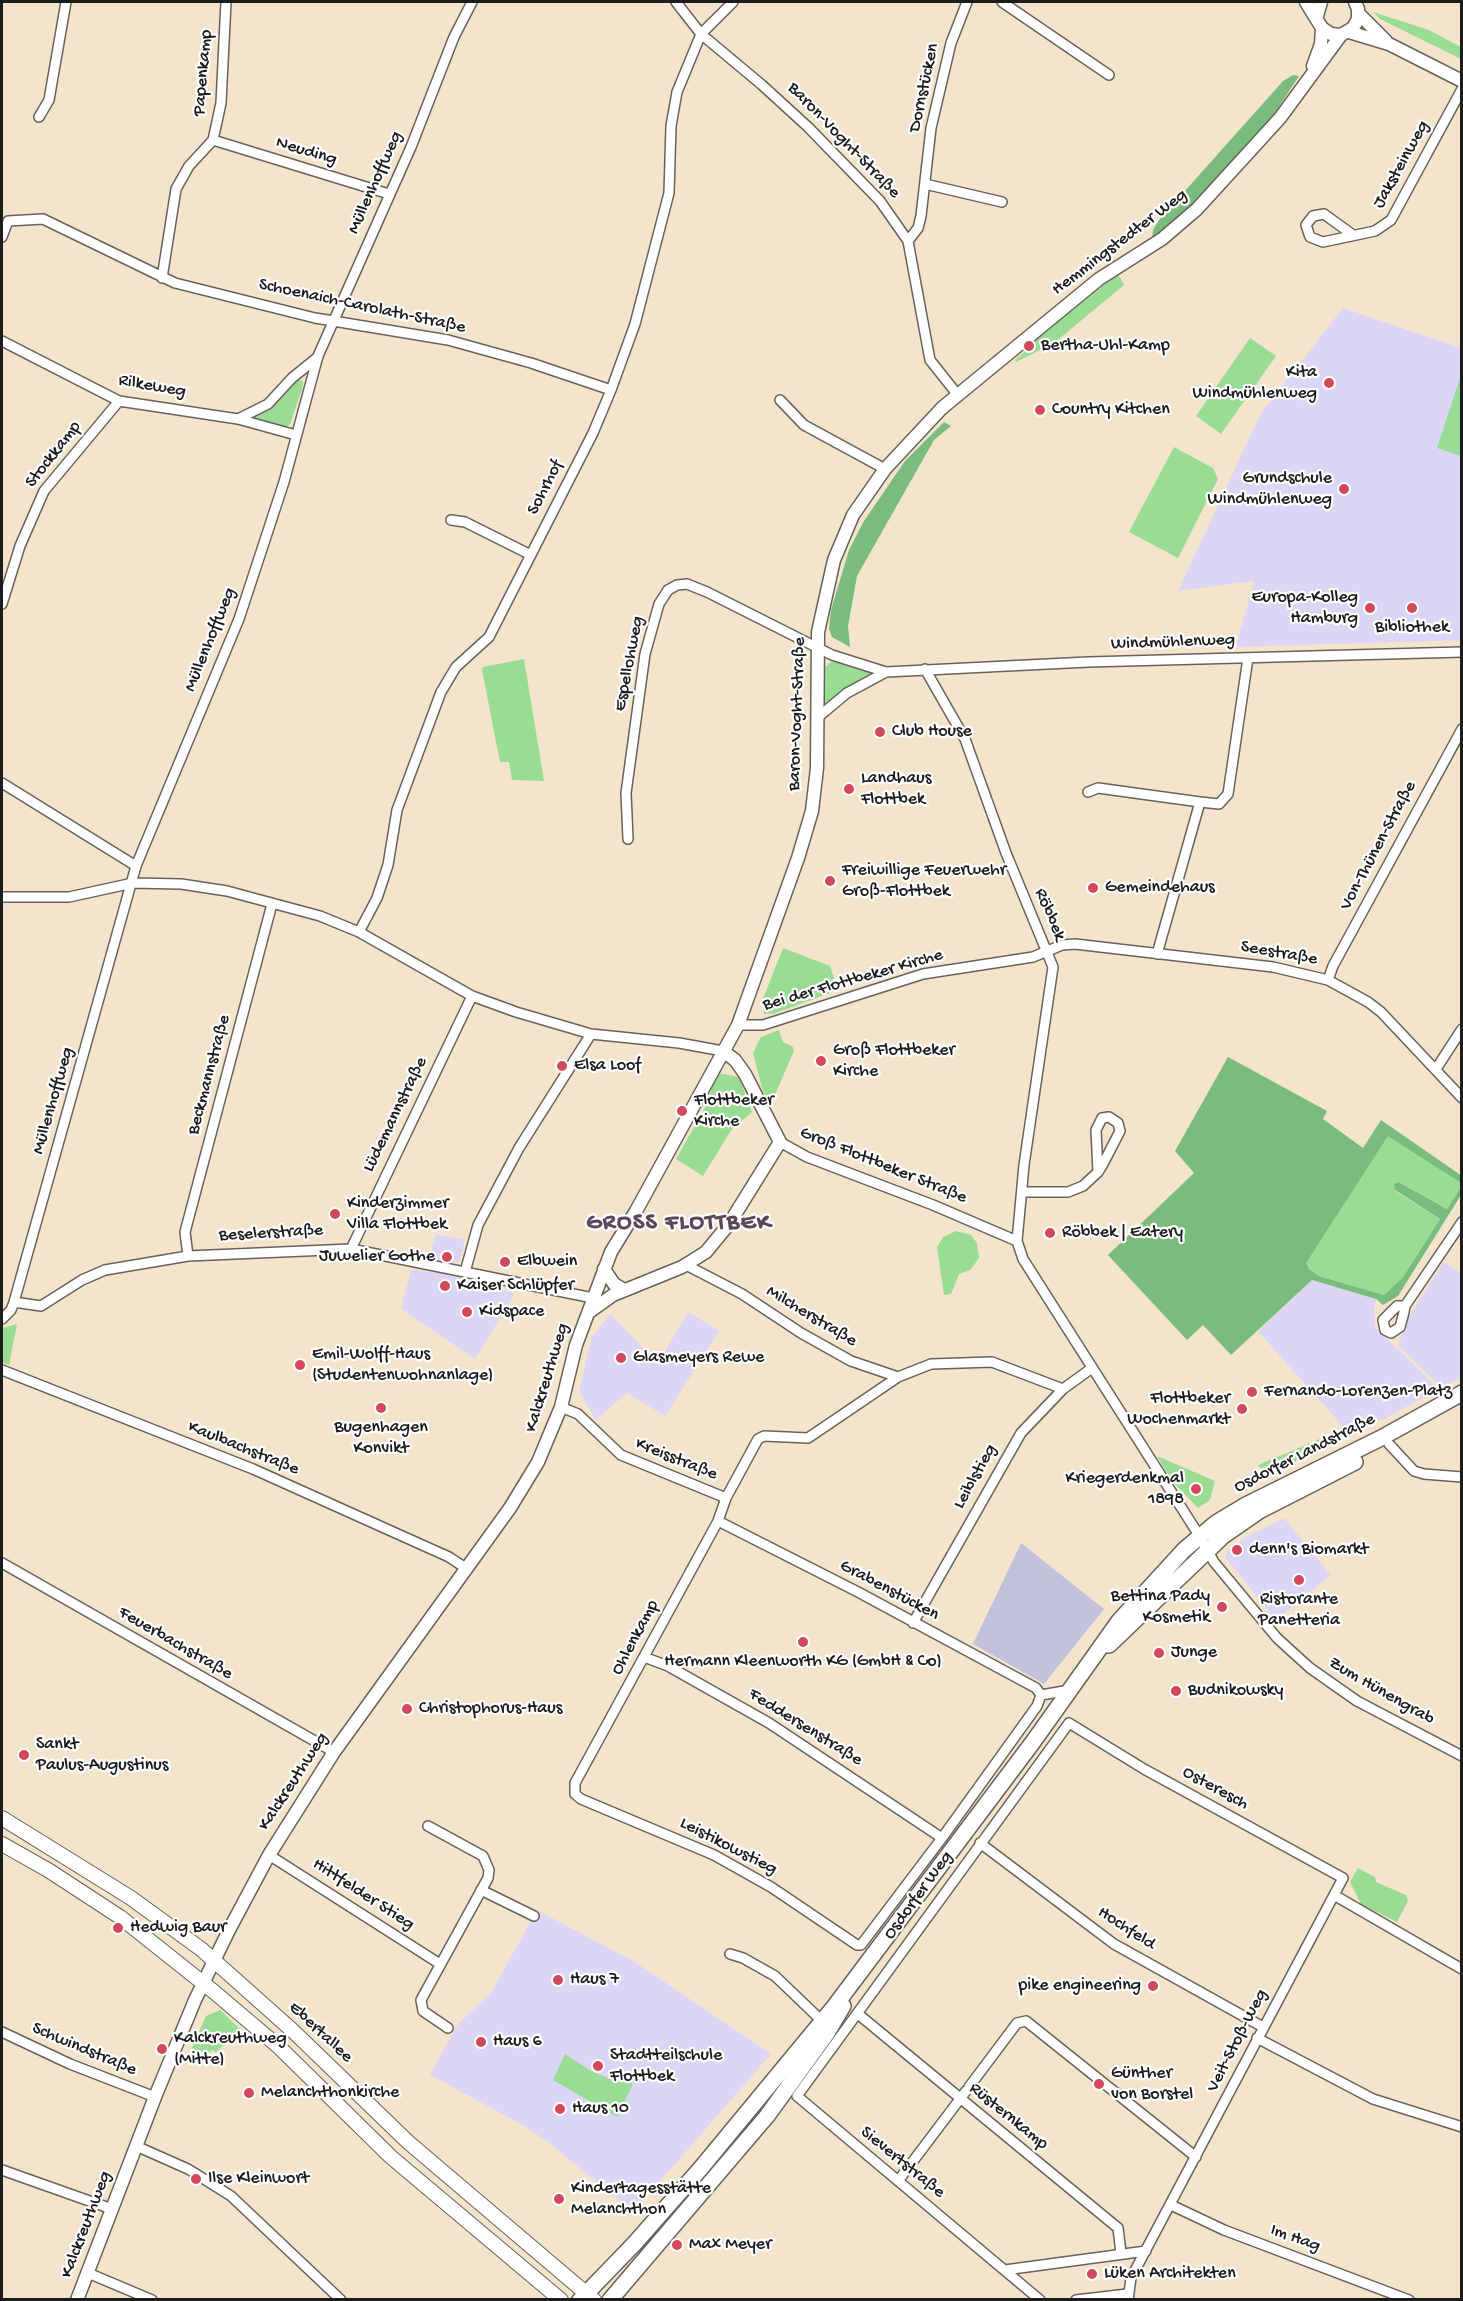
<!DOCTYPE html>
<html>
<head>
<meta charset="utf-8">
<style>
	body { margin:0 }
	#map { position:relative; width:1463px; height:2301px; overflow:hidden; background:#f5e4cc; font-family:"Gochi Hand",sans-serif }
	canvas { display:block }
	.frame { position:absolute; inset:0; border:3px solid #1c1c1c; pointer-events:none }
</style>
</head>
<body>
<div id="map">
<canvas width="1463" height="2301"></canvas>
<div class="frame"></div>
</div>
<script>
const context = document.querySelector('canvas').getContext('2d');
context.lineJoin = 'round';
function paint(path, color) {
  context.fillStyle = color;
  context.fill(path, 'evenodd');
}
function shape(rows) {
  const path = new Path2D();
  for (const r of rows) {
    path.moveTo(r[0], r[1]);
    for (let i = 2; i < r.length; i += 2) path.lineTo(r[i], r[i + 1]);
  }
  return path;
}
function stroke(path, color, width, dash) {
  context.strokeStyle = color;
  context.lineWidth = width;
  context.lineCap = dash ? 'butt' : 'round';
  context.setLineDash(dash || []);
  context.stroke(path);
}
function label(font, color, halo, rows, align = 'center') {
  context.font = font + ' "Gochi Hand",sans-serif';
  context.lineWidth = 4.5;
  context.setLineDash([]);
  context.textBaseline = 'middle';
  context.strokeStyle = halo;
  context.fillStyle = color;
  for (const [text, x, y, turn = 0] of rows) {
    context.save();
    context.translate(x, y);
    context.rotate((+turn || 0) * Math.PI / 180);
    context.textAlign = isNaN(turn) ? turn : align;
    if (halo) context.strokeText(text, 0, 0);
    context.fillText(text, 0, 0);
    context.restore();
  }
}
paint(shape([
	[1343,308,1461,348,1461,640,1236,647,1254,581,1178,591,1261,413],
	[436,1234,465,1240,460,1262,444,1263,429,1258],
	[1444,1262,1461,1273,1461,1377,1452,1383,1439,1385,1398,1346,1407,1319],
	[411,1270,444,1273,515,1294,475,1359,401,1309],
	[1312,1280,1376,1299,1374,1308,1375,1327,1436,1386,1430,1394,1384,1419,1363,1427,1358,1423,1345,1429,1258,1331],
	[688,1312,719,1331,665,1416,627,1393,596,1420,579,1392,592,1337,610,1314,658,1363],
	[1284,1518,1331,1575,1276,1620,1225,1557,1228,1551,1246,1537],
	[537,1910,635,1962,771,2054,633,2212,548,2142,521,2124,430,2075,458,2024,491,1993]
]), '#ddd5f6');
paint(shape([
	[1021,1543,1104,1609,1044,1684,973,1644]
]), '#c2c1dc');
paint(shape([
	[1373,12,1429,30,1461,47,1461,59,1380,19],
	[1118,274,1124,285,1054,343,1016,362,1015,360,1032,345,1030,343],
	[1250,338,1276,356,1221,434,1196,416],
	[1461,375,1462,456,1461,456,1437,448],
	[298,378,303,382,302,389,290,424,287,427,255,418,256,415,282,396],
	[1174,447,1213,468,1218,479,1178,558,1129,532],
	[524,659,544,781,512,780,509,762,500,762,482,670,483,667],
	[832,661,874,674,845,688,823,707,823,669],
	[783,948,830,966,838,990,773,1014,764,1014,763,999],
	[779,1030,783,1042,793,1047,794,1051,770,1106,762,1088,753,1053,761,1037],
	[718,1073,739,1077,752,1112,732,1129,703,1176,676,1159,707,1104,712,1087,710,1085],
	[1388,1135,1461,1183,1461,1187,1447,1209,1400,1182,1395,1191,1440,1219,1403,1277,1384,1295,1319,1276,1309,1269,1305,1263],
	[956,1231,971,1235,977,1243,979,1258,970,1270,959,1274,951,1294,944,1295,937,1247,943,1237],
	[17,1324,9,1365,2,1362,2,1328],
	[1358,1423,1363,1427,1311,1454,1307,1451,1298,1456,1296,1461,1270,1472,1259,1467,1258,1465],
	[1157,1456,1215,1481,1210,1500,1198,1508,1172,1481],
	[1358,1868,1375,1877,1376,1882,1406,1895,1408,1901,1397,1922,1361,1904,1350,1882],
	[220,2010,239,2028,216,2053,212,2050,204,2058,192,2048,206,2016],
	[565,2054,591,2071,613,2080,624,2078,633,2084,617,2117,553,2080],
	[756,2111,759,2114,615,2284,613,2283]
]), '#99dd95');
paint(shape([
	[1293,75,1299,76,1276,111,1245,150,1211,187,1152,239,1153,230,1159,220,1283,81],
	[944,422,951,426,934,440,857,576,848,626,850,647,832,637,829,629,831,610,849,550,864,521,905,461],
	[1228,1057,1327,1111,1323,1119,1363,1148,1381,1120,1462,1176,1461,1183,1388,1136,1306,1263,1309,1269,1319,1276,1384,1295,1403,1277,1440,1219,1395,1190,1394,1184,1399,1182,1447,1209,1461,1187,1461,1195,1398,1296,1383,1305,1376,1299,1312,1280,1231,1355,1203,1325,1187,1340,1108,1255,1194,1173,1175,1151]
]), '#7abc7e');
const minor = shape([
	[676,2,701,34,762,85,808,127,880,201,908,241,930,360,957,394],
	[1002,2,1109,75],
	[39,117,49,100,66,2],
	[213,140,389,194],
	[925,184,1002,202],
	[8,221,43,219,175,283,315,318,448,340,531,363,611,390],
	[1353,235,1324,214,1313,216,1306,225,1310,237,1323,242,1375,231,1391,220,1462,89],
	[2,237,8,221],
	[908,241,918,228,921,216,931,128,951,43,967,2],
	[162,278,176,189,189,166,213,140,221,103,226,2],
	[2,341,119,401,238,419,296,435],
	[780,400,804,425,885,469],
	[238,419,268,404,292,378,318,357],
	[451,520,465,522,531,555],
	[2,604,20,546,44,491,119,401],
	[925,669,965,739,1006,853,1053,967,1024,1165,1017,1241,1023,1259,1195,1529,1214,1562,1277,1638,1310,1668,1357,1701,1462,1756],
	[817,718,847,693,886,672],
	[2,783,136,866],
	[1088,792,1098,788,1200,802],
	[628,839,626,793,645,654,659,604,668,590,677,585,687,584,707,592,832,655,886,672,1088,662,1462,652],
	[2,897,69,897,133,883,181,884,227,891,320,916,359,932,472,996,516,1012,591,1034,679,1043,723,1051],
	[359,932,377,898,388,865,397,810,441,692,456,667,489,637,593,433,611,390,635,324,669,193,671,126,677,92,701,34,733,2],
	[1157,954,1200,802,1219,804,1228,794,1248,658],
	[1328,980,1333,966,1462,729],
	[738,1025,763,1025,923,974,1033,957,1062,945,1075,944,1273,967,1328,980,1368,1002,1381,1012,1462,1098],
	[1436,1069,1462,1029],
	[780,1142,807,1157,933,1205,1017,1241],
	[1022,1192,1068,1192,1083,1186,1098,1172,1103,1164,1120,1131,1118,1123,1109,1117,1102,1118,1096,1130,1098,1172],
	[351,1249,472,996],
	[188,1256,185,1232,272,904],
	[686,1265,742,1294,801,1333,851,1361,898,1377,931,1364,992,1362,1063,1389],
	[465,1272,478,1225,519,1148,591,1034],
	[14,1302,41,1306,82,1280,105,1270,188,1256,351,1249,593,1298],
	[1397,1306,1405,1306,1404,1312,1400,1327,1391,1333,1385,1330,1383,1320,1397,1306],
	[1405,1306,1462,1222],
	[2,1319,11,1310,14,1302,136,866,239,619,284,482,318,356,411,147,454,37,472,2],
	[2,1370,253,1469,449,1557,467,1569],
	[561,1407,578,1414,621,1455,726,1498,758,1439,764,1436,808,1438,898,1377],
	[1389,1444,1414,1471,1424,1474,1462,1477],
	[726,1498,718,1521,575,1783,575,1794,581,1799,714,1855,771,1887,857,1945,861,1945,942,1838,1037,1706,1041,1695],
	[718,1521,858,1592,1036,1688,1041,1695],
	[2,1563,334,1752],
	[913,1623,1021,1433,1063,1389,1092,1368],
	[644,1657,668,1666,769,1723,942,1838],
	[1041,1695,1070,1690],
	[428,1826,483,1856,489,1870,488,1878,421,2000,423,2011,448,2028],
	[980,1843,1114,1944,1263,2027],
	[269,1855,440,1964],
	[481,1890,534,1916],
	[1334,1895,1462,1969],
	[730,1954,743,1958,775,1976,822,2021],
	[858,2014,1118,2228,1121,2253],
	[2,2032,70,2064,155,2097],
	[1257,2038,1373,2099,1462,2127],
	[969,2087,1017,2023,1026,2021,1196,2157],
	[797,2096,1069,1723,1144,1769,1343,1878,1131,2278,1128,2300],
	[797,2096,1040,2300],
	[136,2146,188,2169,231,2196,341,2300],
	[2,2170,112,2209],
	[898,2181,966,2091],
	[1171,2205,1224,2230,1409,2300],
	[1005,2270,1146,2251],
	[88,2273,152,2300],
	[1076,2300,1127,2294]
]);
const tertiary = shape([
	[1306,2,1322,28,1331,34,1341,35,1353,28,1358,19,1358,9,1355,2],
	[1359,14,1386,41],
	[1317,16,1321,2],
	[1349,32,1389,44,1462,81],
	[1313,66,1321,44,1322,28],
	[604,1269,614,1284,624,1290],
	[588,1313,613,1295,682,1267,706,1252,729,1224,780,1142,745,1074,735,1060,723,1051],
	[77,2300,155,2097,195,2000,229,1930,269,1855,334,1752,510,1508,538,1462,561,1407,576,1345,611,1252,636,1211,738,1025,798,858,812,811,817,768,818,632,834,560,853,515,885,469,942,408,1099,279,1162,239,1197,209,1280,118,1341,35]
]);
const secondary = shape([
	[2,1818,131,1898,201,1949,293,2031,408,2142,594,2300],
	[2,1844,48,1870,120,1917,213,1991,279,2047,391,2157,561,2300]
]);
const primary = shape([
	[1109,1645,1223,1536,1259,1511,1355,1462],
	[580,2300,635,2243,701,2168,834,2007,1033,1742,1119,1621,1184,1550,1216,1523,1246,1505,1381,1438,1462,1393],
	[610,2300,767,2116,827,2033,843,2006]
]);
stroke(minor, '#68625a', 12);
stroke(tertiary, '#68625a', 15);
stroke(secondary, '#68625a', 16);
stroke(primary, '#68625a', 18);
stroke(minor, '#fff', 9);
stroke(tertiary, '#fff', 12);
stroke(secondary, '#fff', 14);
stroke(primary, '#fff', 15);
for (const [x, y, r, color] of [
	[1029,346,6,"#d1495b"],
	[1329,383,6,"#d1495b"],
	[1040,410,6,"#d1495b"],
	[1344,489,6,"#d1495b"],
	[1370,608,6,"#d1495b"],
	[1412,608,6,"#d1495b"],
	[880,732,6,"#d1495b"],
	[849,789,6,"#d1495b"],
	[830,881,6,"#d1495b"],
	[1093,888,6,"#d1495b"],
	[821,1061,6,"#d1495b"],
	[562,1066,6,"#d1495b"],
	[682,1111,6,"#d1495b"],
	[335,1214,6,"#d1495b"],
	[1050,1233,6,"#d1495b"],
	[447,1257,6,"#d1495b"],
	[505,1262,6,"#d1495b"],
	[445,1286,6,"#d1495b"],
	[467,1312,6,"#d1495b"],
	[621,1358,6,"#d1495b"],
	[300,1365,6,"#d1495b"],
	[1252,1392,6,"#d1495b"],
	[381,1408,6,"#d1495b"],
	[1242,1409,6,"#d1495b"],
	[1196,1489,6,"#d1495b"],
	[1237,1550,6,"#d1495b"],
	[1299,1580,6,"#d1495b"],
	[1222,1607,6,"#d1495b"],
	[803,1642,6,"#d1495b"],
	[1159,1653,6,"#d1495b"],
	[1176,1691,6,"#d1495b"],
	[407,1709,6,"#d1495b"],
	[24,1755,6,"#d1495b"],
	[118,1928,6,"#d1495b"],
	[558,1980,6,"#d1495b"],
	[1153,1986,6,"#d1495b"],
	[481,2042,6,"#d1495b"],
	[162,2049,6,"#d1495b"],
	[598,2066,6,"#d1495b"],
	[1099,2084,6,"#d1495b"],
	[249,2093,6,"#d1495b"],
	[560,2109,6,"#d1495b"],
	[196,2179,6,"#d1495b"],
	[559,2199,6,"#d1495b"],
	[677,2245,6,"#d1495b"],
	[1092,2274,6,"#d1495b"]
]) {
  const dot = new Path2D();
  dot.arc(x, y, r, 0, 2 * Math.PI);
  context.fillStyle = color;
  context.fill(dot);
  stroke(dot, '#fff', 2);
}
label('18px', '#1c1c1c', '#fff', [
	["Papenkamp",204,73,-85],
	["Dornstücken",925,88,-78],
	["Baron-Voght-Straße",843,141,46],
	["Neuding",306,152,17],
	["Jaksteinweg",1402,165,-61],
	["Müllenhoffweg",376,183,-66],
	["Hemmingstedter Weg",1120,243,-37],
	["Schoenaich-Carolath-Straße",362,307,12],
	["Rilkeweg",152,387,10],
	["Stockkamp",54,455,-52],
	["Sohrhof",546,488,-63],
	["Müllenhoffweg",211,640,-68],
	["Windmühlenweg",1173,643,-2],
	["Espellohweg",630,664,-79],
	["Baron-Voght-Straße",798,714,-88],
	["Von-Thünen-Straße",1379,846,-62],
	["Röbbek",1049,915,67],
	["Seestraße",1279,954,10],
	["Bei der Flottbeker Kirche",853,981,-16],
	["Beckmannstraße",210,1075,-75],
	["Müllenhoffweg",54,1101,-74],
	["Lüdemannstraße",396,1115,-64],
	["Groß Flottbeker Straße",883,1166,22],
	["Beselerstraße",271,1234,-3],
	["Milcherstraße",811,1317,31],
	["Kalckreuthweg",548,1378,-73],
	["Kaulbachstraße",243,1449,22],
	["Osdorfer Landstraße",1305,1454,-27],
	["Kreisstraße",676,1460,22],
	["Leiblstieg",976,1477,-61],
	["Grabenstücken",889,1591,28],
	["Ohlenkamp",636,1638,-62],
	["Feuerbachstraße",175,1644,30],
	["Zum Hünengrab",1381,1692,30],
	["Feddersenstraße",805,1728,32],
	["Kalckreuthweg",294,1782,-57],
	["Osteresch",1215,1789,29],
	["Leistikowstieg",728,1847,27],
	["Hittfelder Stieg",363,1895,33],
	["Osdorfer Weg",919,1896,-54],
	["Hochfeld",1126,1929,33],
	["Ebertallee",320,2033,43],
	["Veit-Stoß-Weg",1238,2041,-63],
	["Schwindstraße",84,2050,23],
	["Rüsternkamp",1008,2117,39],
	["Sievertstraße",902,2163,39],
	["Kalckreuthweg",87,2225,-69],
	["Im Hag",1295,2239,20]
]);
label('18px', '#1c1c1c', '#fff', [
	["Bertha-Uhl-Kamp",1041,346],
	["Kita",1317,373,"right"],
	["Windmühlenweg",1317,394,"right"],
	["Country Kitchen",1052,410],
	["Grundschule",1332,479,"right"],
	["Windmühlenweg",1332,500,"right"],
	["Europa-Kolleg",1358,598,"right"],
	["Hamburg",1358,619,"right"],
	["Bibliothek",1412,628,"center"],
	["Club House",892,732],
	["Landhaus",861,779],
	["Flottbek",861,800],
	["Freiwillige Feuerwehr",842,871],
	["Groß-Flottbek",842,892],
	["Gemeindehaus",1105,888],
	["Groß Flottbeker",833,1051],
	["Kirche",833,1072],
	["Elsa Loof",574,1066],
	["Flottbeker",694,1101],
	["Kirche",694,1122],
	["Kinderzimmer",347,1204],
	["Villa Flottbek",347,1225],
	["Röbbek | Eatery",1062,1233],
	["Juwelier Gothe",435,1257,"right"],
	["Elbwein",517,1262],
	["Kaiser Schlüpfer",457,1286],
	["Kidspace",479,1312],
	["Emil-Wolff-Haus",312,1355],
	["(Studentenwohnanlage)",312,1376],
	["Glasmeyers Rewe",633,1358],
	["Fernando-Lorenzen-Platz",1264,1392],
	["Flottbeker",1230,1399,"right"],
	["Wochenmarkt",1230,1420,"right"],
	["Bugenhagen",381,1428,"center"],
	["Konvikt",381,1449,"center"],
	["Kriegerdenkmal",1184,1479,"right"],
	["1898",1184,1500,"right"],
	["denn's Biomarkt",1249,1550],
	["Bettina Pady",1210,1597,"right"],
	["Kosmetik",1210,1618,"right"],
	["Ristorante",1299,1600,"center"],
	["Panetteria",1299,1621,"center"],
	["Junge",1171,1653],
	["Hermann Kleenworth KG (GmbH & Co)",803,1662,"center"],
	["Budnikowsky",1188,1691],
	["Christophorus-Haus",419,1709],
	["Sankt",36,1745],
	["Paulus-Augustinus",36,1766],
	["Hedwig Baur",130,1928],
	["Haus 7",570,1980],
	["pike engineering",1141,1986,"right"],
	["Kalckreuthweg",174,2039],
	["(Mitte)",174,2060],
	["Haus 6",493,2042],
	["Stadtteilschule",610,2056],
	["Flottbek",610,2077],
	["Günther",1111,2074],
	["von Borstel",1111,2095],
	["Melanchthonkirche",261,2093],
	["Haus 10",572,2109],
	["Ilse Kleinwort",208,2179],
	["Kindertagesstätte",571,2189],
	["Melanchthon",571,2210],
	["Max Meyer",689,2245],
	["Lüken Architekten",1104,2274]
], 'left');
context.letterSpacing = '1.5px';
label('bold 24px', '#5c4758', '#fff', [
	["GROSS FLOTTBEK",679,1224]
]);
context.letterSpacing = '0px';
</script>
</body>
</html>
